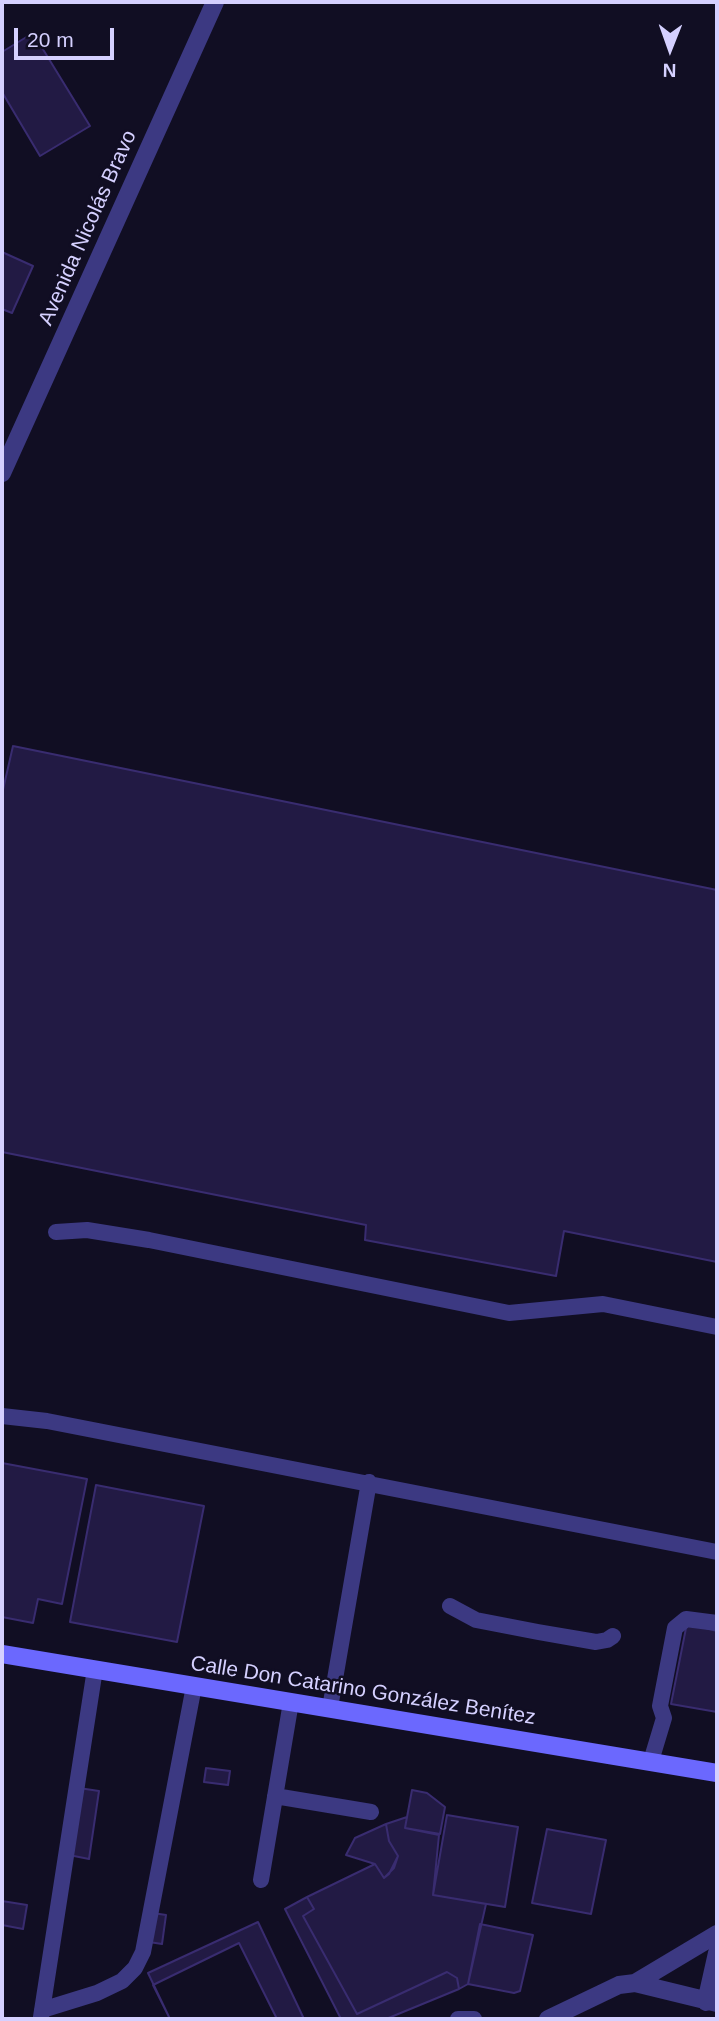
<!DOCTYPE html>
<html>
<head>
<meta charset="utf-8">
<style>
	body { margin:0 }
	#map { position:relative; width:719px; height:2021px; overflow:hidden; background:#110e23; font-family:Arial,sans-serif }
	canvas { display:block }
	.frame { position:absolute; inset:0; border:4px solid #d5d0ff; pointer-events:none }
	.north { position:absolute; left:635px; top:14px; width:70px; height:70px; -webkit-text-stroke:5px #110e23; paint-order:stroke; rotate:181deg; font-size:19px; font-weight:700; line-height:28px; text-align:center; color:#d5d0ff }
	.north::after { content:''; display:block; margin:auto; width:24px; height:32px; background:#d5d0ff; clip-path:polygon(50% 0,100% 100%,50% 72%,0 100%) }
	.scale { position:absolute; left:14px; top:28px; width:100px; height:32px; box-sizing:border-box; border:4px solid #d5d0ff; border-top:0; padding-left:9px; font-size:21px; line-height:24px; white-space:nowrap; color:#d5d0ff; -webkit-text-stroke:5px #110e23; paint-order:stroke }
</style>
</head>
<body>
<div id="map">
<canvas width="719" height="2021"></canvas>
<div class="frame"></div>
<div class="north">N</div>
<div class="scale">20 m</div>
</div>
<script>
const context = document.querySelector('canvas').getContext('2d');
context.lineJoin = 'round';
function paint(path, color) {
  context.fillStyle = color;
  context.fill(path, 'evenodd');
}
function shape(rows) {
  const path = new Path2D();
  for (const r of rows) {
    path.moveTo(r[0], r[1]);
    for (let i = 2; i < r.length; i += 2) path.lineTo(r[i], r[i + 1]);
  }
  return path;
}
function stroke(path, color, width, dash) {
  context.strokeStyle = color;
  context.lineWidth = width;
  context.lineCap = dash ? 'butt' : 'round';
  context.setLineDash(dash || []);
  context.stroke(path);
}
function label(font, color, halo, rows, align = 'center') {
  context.font = font + ' Arial,sans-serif';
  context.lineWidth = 5;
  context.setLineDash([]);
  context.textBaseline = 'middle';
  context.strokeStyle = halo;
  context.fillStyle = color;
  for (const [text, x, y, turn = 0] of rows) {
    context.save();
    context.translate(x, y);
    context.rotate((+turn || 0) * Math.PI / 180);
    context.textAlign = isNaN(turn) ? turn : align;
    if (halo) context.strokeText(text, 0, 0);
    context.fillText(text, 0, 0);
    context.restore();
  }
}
const building = shape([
	[33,33,90,126,40,156,2,92,2,52,33,33],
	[2,252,33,266,12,313,2,309,2,252],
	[13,746,717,890,717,1262,564,1231,556,1276,365,1240,366,1225,2,1152,2,794,13,746],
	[2,1463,87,1479,62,1604,38,1599,33,1623,2,1617,2,1463],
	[96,1485,204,1506,177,1642,70,1622,96,1485],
	[687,1623,717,1631,717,1712,671,1704,687,1623],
	[206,1768,230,1771,228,1785,204,1782,206,1768],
	[79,1788,99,1791,89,1859,69,1855,79,1788],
	[412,1790,427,1793,445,1807,440,1834,405,1828,412,1790],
	[447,1815,518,1827,505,1907,433,1895,447,1815],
	[407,1817,405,1828,439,1835,433,1895,486,1904,468,1984,459,1989,457,1978,447,1972,357,2014,303,1916,314,1909,307,1897,375,1864,384,1878,389,1874,398,1856,389,1841,386,1824,407,1817],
	[386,1824,389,1841,398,1856,394,1868,384,1878,375,1864,346,1855,355,1838,386,1824],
	[547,1829,606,1840,591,1914,532,1903,547,1829],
	[307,1897,314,1909,303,1916,357,2014,447,1972,457,1978,459,1989,386,2019,341,2019,285,1909,307,1897],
	[2,1901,27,1905,23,1929,2,1925,2,1901],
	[153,1913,166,1915,162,1944,149,1942,153,1913],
	[258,1922,304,2019,170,2019,148,1973,258,1922],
	[480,1924,533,1935,520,1991,514,1993,468,1984,480,1924],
	[239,1943,277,2019,170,2019,153,1985,239,1943]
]);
paint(building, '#221a44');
stroke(building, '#392c70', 2);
stroke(shape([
	[56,1232,87,1230,149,1240,509,1313,603,1304,717,1327],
	[2,1416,47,1421,717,1552],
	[450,1606,476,1620,538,1632,596,1642,607,1640,613,1636],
	[330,1708,369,1482],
	[651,1761,664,1718,660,1706,675,1628,686,1619,717,1623],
	[275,1796,371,1812],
	[261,1880,291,1702],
	[42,2010,97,1993,122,1981,135,1968,143,1952,194,1686],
	[41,2017,95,1669],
	[458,2019,474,2019]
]), '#3c3982', 16);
stroke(shape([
	[2,473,215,2],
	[635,1983,717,1934],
	[706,2002,717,1953],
	[548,2019,619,1985,635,1983,717,2003]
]), '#3c3982', 18);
stroke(shape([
	[2,1654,717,1773]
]), '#6b68fe', 18);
label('21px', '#d5d0ff', '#110e23', [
	["Avenida Nicolás Bravo",88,228,-66],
	["Calle Don Catarino González Benítez",363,1691,9]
]);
</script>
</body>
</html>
